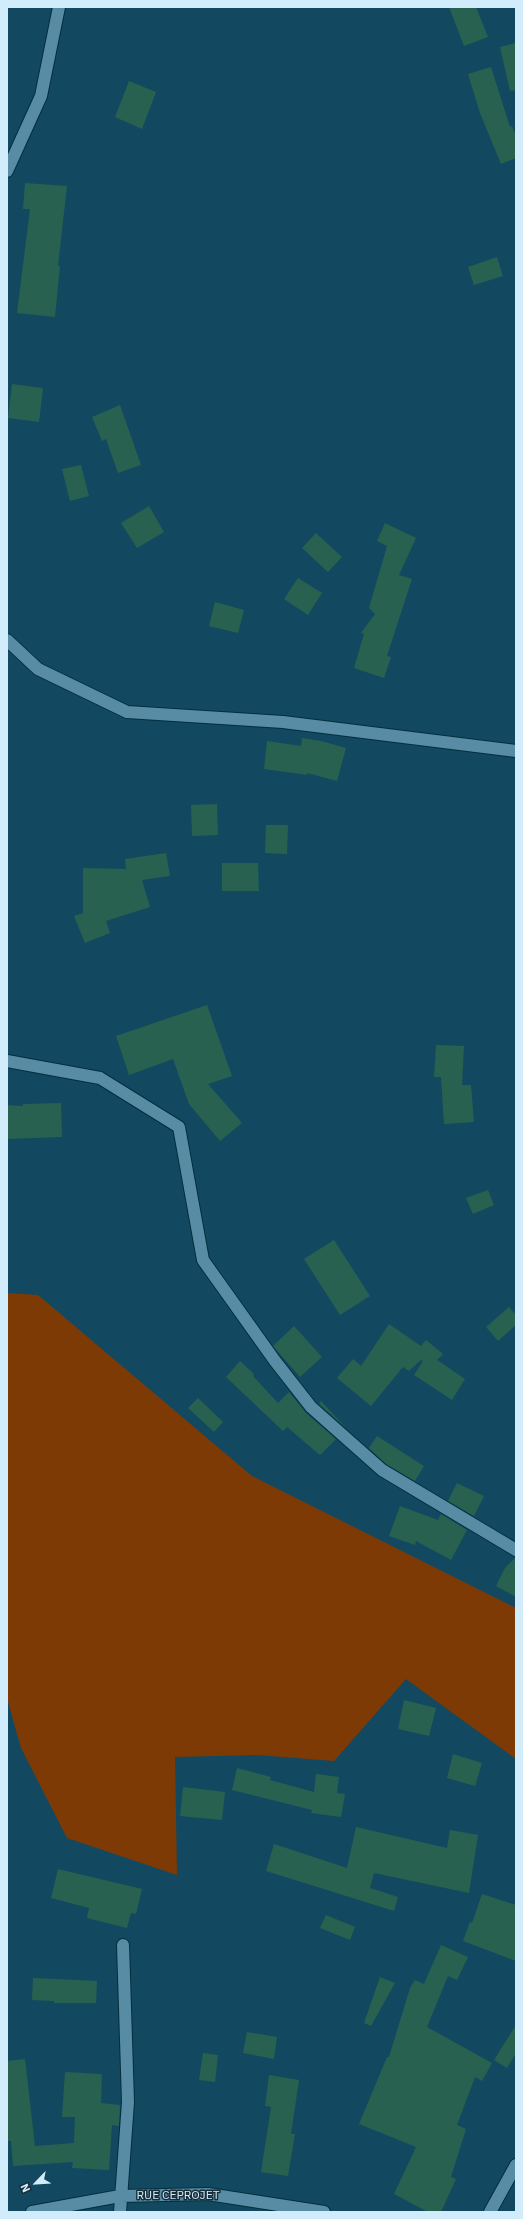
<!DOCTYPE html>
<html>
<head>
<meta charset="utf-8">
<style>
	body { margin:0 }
	#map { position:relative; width:523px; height:2219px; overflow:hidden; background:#124960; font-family:"IBM Plex Sans",sans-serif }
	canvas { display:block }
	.frame { position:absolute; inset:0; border:8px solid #d1ecfa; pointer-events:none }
	.north { position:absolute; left:16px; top:2163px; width:40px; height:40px; -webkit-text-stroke:3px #172d37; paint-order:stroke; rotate:245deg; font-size:11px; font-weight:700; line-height:16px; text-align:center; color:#d1ecfa }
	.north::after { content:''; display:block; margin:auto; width:14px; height:18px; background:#d1ecfa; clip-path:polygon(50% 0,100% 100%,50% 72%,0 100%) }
</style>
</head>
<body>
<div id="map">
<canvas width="523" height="2219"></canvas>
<div class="frame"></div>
<div class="north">N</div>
</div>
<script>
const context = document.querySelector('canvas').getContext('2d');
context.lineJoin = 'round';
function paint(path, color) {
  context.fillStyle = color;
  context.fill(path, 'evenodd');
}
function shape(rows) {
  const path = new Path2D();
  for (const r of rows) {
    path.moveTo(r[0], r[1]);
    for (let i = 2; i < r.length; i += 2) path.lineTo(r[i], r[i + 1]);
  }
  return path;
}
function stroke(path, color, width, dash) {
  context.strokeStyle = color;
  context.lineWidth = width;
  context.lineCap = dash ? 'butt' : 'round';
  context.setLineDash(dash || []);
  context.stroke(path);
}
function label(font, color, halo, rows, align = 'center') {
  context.font = font + ' "IBM Plex Sans",sans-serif';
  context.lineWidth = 3;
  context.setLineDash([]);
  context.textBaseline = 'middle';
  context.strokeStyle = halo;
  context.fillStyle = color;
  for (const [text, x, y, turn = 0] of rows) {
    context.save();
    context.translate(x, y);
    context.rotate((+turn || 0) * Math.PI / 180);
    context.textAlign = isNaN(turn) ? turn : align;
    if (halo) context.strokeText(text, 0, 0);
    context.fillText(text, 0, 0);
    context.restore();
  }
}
paint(shape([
	[7,1293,38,1295,252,1476,516,1608,516,1759,406,1679,334,1761,257,1755,175,1757,177,1875,67,1838,21,1748,7,1698]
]), '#7e3a05');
paint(shape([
	[449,7,476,7,488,37,464,46],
	[516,43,516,90,510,91,500,47],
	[491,67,510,127,512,126,516,136,516,158,501,164,480,113,468,74],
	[129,81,156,92,142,129,115,117],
	[25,183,67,186,58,266,60,266,55,317,17,313,30,209,23,209],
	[497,257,503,276,474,285,468,267],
	[12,384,43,388,39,422,8,418],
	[120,405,141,465,118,473,106,439,102,441,92,417],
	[81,465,89,496,70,501,62,469],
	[149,506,164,532,137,548,121,523],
	[385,523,416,538,399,575,412,579,387,656,391,657,384,678,354,668,364,634,361,633,375,614,369,608,387,546,377,541],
	[316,533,342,557,328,572,302,548],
	[298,578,322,593,308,615,284,599],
	[215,602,244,610,238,633,209,626],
	[302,738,321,741,346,748,337,781,307,773,307,775,264,769,267,741,301,746],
	[217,804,218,835,192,836,191,805],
	[266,825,288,825,287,854,265,853],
	[166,853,170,876,142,880,150,907,106,921,110,933,85,943,74,916,83,913,83,868,126,869,125,859],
	[222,863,258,863,259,891,222,891],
	[207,1005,232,1076,208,1084,242,1123,220,1141,189,1104,173,1059,129,1075,116,1036],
	[436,1045,464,1046,462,1085,471,1085,474,1122,444,1124,441,1077,434,1077],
	[61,1103,62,1137,7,1139,7,1105,23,1106,23,1104],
	[488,1190,494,1205,473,1214,466,1198],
	[334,1240,370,1296,340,1315,304,1259],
	[509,1307,516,1315,516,1325,498,1341,486,1327],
	[389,1324,421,1346,426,1340,443,1354,437,1360,465,1379,452,1400,414,1375,423,1361,421,1360,409,1371,403,1367,371,1406,337,1378,353,1359,361,1366],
	[294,1326,322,1357,300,1377,273,1346],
	[240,1361,254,1374,253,1376,278,1403,289,1392,306,1413,336,1439,320,1455,287,1427,283,1431,226,1377],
	[198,1398,223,1422,214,1432,188,1408],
	[321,1401,346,1428,319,1404],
	[377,1436,424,1466,415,1481,386,1464,369,1448],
	[457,1483,484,1496,474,1516,448,1501],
	[400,1506,438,1520,441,1514,467,1530,451,1560,416,1541,415,1545,389,1536],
	[516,1557,516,1597,496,1586,505,1568],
	[404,1700,436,1708,429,1736,398,1729],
	[453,1754,482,1763,475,1786,447,1778],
	[237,1768,271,1777,270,1780,314,1792,316,1774,339,1777,337,1793,345,1794,341,1817,311,1813,312,1810,232,1790],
	[183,1787,225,1792,222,1820,180,1816],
	[356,1827,447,1848,450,1830,478,1835,469,1893,374,1873,370,1888,398,1897,394,1911,266,1871,274,1844,347,1868],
	[58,1869,142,1889,136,1914,131,1913,127,1928,87,1918,89,1908,51,1898],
	[482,1894,516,1905,516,1961,463,1941,470,1922,472,1923],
	[326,1915,355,1927,350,1940,320,1928],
	[441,1945,468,1957,457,1980,448,1976,427,2027,492,2063,482,2081,475,2077,457,2125,466,2129,451,2177,456,2179,441,2212,428,2212,394,2194,416,2147,359,2124,387,2057,389,2057,410,1988,415,1980,424,1984],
	[380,1977,395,1983,371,2026,364,2023],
	[33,1978,97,1981,96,2003,54,2003,54,2001,32,2000],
	[516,2025,516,2053,507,2068,494,2060],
	[247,2032,277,2037,274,2059,243,2053],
	[203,2053,218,2055,215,2082,199,2080],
	[25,2059,35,2146,74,2143,75,2117,62,2117,65,2072,102,2074,101,2103,120,2105,119,2126,112,2125,109,2170,72,2168,73,2162,13,2166,11,2141,8,2141,7,2129,7,2061],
	[269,2075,299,2080,291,2134,295,2134,288,2176,261,2172,271,2107,265,2106]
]), '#286150');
const minor = shape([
	[7,171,41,96,59,7],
	[7,640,38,669,127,712,283,722,516,751],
	[7,1061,100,1078,179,1127,203,1260,275,1361,311,1407,382,1470,516,1550],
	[32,2212,120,2196,208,2194,324,2212],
	[120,2212,128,2102,123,1945],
	[490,2212,516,2165]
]);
stroke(minor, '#032e3f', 14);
stroke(minor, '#588ca5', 12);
label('12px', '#d1ecfa', '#172d37', [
	["RUE CEPROJET",178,2196]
]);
</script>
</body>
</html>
